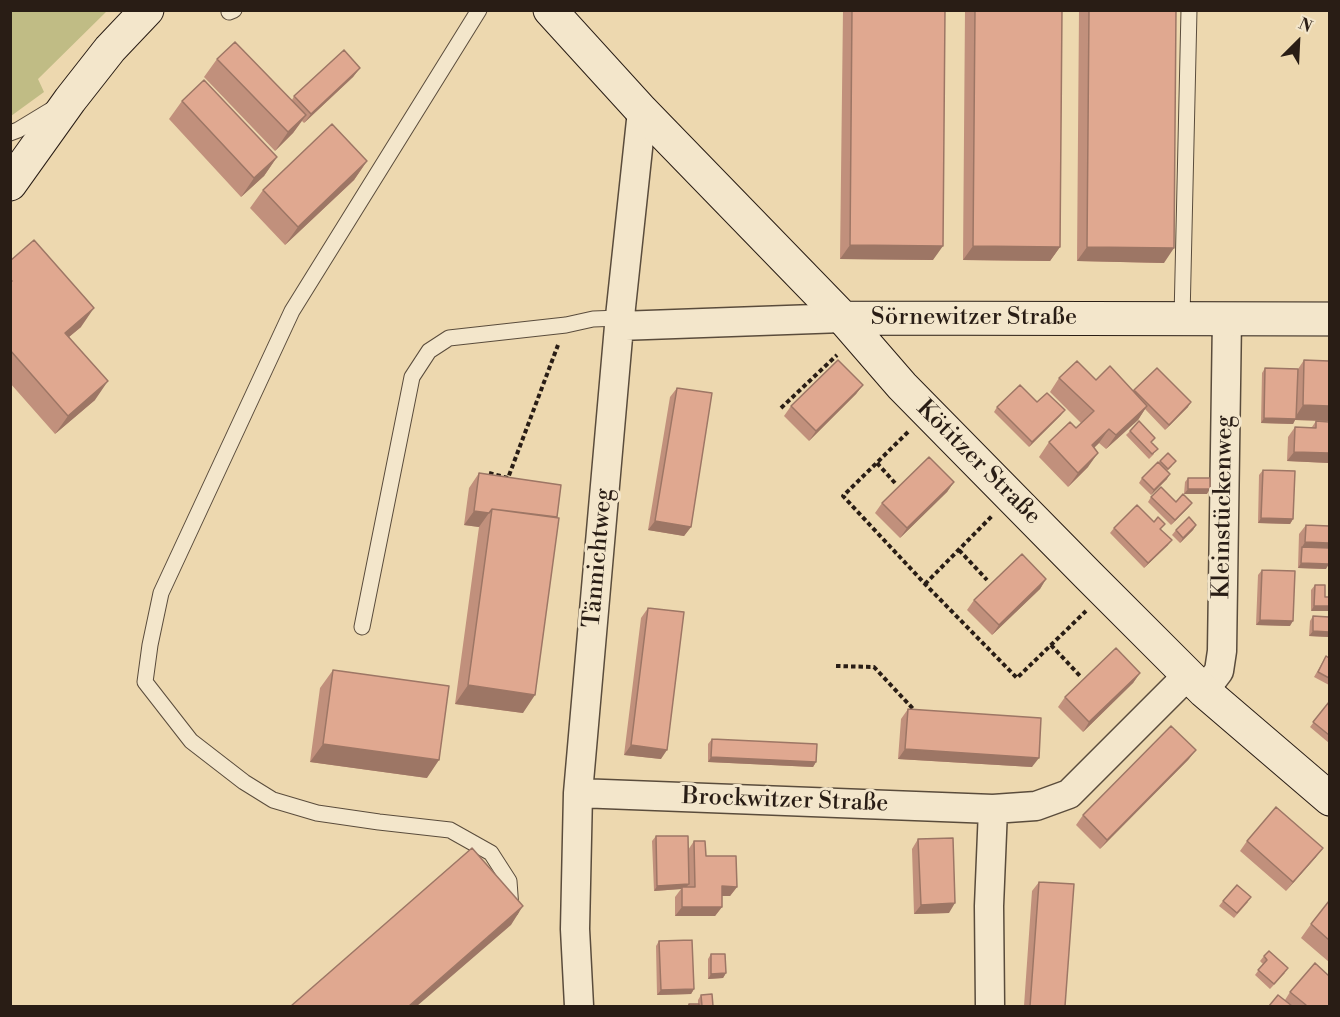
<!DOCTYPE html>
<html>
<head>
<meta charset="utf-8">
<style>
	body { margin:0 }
	#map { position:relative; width:1340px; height:1017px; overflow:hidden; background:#edd8af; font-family:"Libre Bodoni",serif }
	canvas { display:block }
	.frame { position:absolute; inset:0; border:12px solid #291d15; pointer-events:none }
	.north { position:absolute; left:1268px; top:12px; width:60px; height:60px; -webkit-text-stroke:4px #f3e6cb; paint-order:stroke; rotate:24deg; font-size:16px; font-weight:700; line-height:24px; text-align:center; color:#291d15 }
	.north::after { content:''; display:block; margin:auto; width:21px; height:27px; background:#291d15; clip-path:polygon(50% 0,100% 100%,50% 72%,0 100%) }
</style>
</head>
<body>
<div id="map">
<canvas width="1340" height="1017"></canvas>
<div class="frame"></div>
<div class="north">N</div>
</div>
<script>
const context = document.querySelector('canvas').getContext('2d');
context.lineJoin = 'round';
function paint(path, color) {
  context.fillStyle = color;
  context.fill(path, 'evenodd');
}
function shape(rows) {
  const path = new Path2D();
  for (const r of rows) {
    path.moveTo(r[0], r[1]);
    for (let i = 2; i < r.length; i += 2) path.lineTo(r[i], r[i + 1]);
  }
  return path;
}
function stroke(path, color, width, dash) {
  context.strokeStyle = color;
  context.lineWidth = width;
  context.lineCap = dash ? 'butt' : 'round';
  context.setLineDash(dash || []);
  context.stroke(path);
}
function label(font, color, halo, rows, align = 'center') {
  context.font = font + ' "Libre Bodoni",serif';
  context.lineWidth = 6;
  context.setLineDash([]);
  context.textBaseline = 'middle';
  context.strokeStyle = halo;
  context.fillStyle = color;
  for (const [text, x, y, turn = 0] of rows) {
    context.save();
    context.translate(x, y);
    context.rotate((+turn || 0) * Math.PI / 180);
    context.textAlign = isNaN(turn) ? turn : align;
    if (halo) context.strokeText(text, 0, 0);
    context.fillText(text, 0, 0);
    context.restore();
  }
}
paint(shape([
	[11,10,107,11,38,79,44,92,11,116]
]), '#c0bc85');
const lane = shape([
	[479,10,292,311,161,593,150,645,145,682,191,741,244,782,273,800,317,813,379,822,450,830,491,853,509,881,511,909],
	[229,12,234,10],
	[10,133,18,130,51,110],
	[1182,318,1189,10],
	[362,627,412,377,429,351,449,338,566,325,593,319,620,318]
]);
const street = shape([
	[619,326,843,318],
	[1204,691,1219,671,1222,651,1227,318],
	[578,793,993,809],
	[579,1006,575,929,578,793,619,326,642,111],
	[990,1006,989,906,993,809,1036,806,1069,794,1188,675]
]);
const secondary = shape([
	[550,10,642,111,843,318,902,386,1088,575,1204,691,1330,799],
	[10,184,70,100,110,49,147,10],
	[843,318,1330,319]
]);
stroke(lane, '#5a4c3c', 17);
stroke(street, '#5a4c3c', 31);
stroke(secondary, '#291d15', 35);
stroke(shape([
	[781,408,837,355],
	[908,432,843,496,925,584,1017,678,1086,611],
	[877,463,895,483],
	[489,473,508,478,558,345],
	[959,550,987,580],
	[925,584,992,516],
	[1051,645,1080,676],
	[836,666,874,667,917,713]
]), '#291d15', 4, [4.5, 3]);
stroke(lane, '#f3e6cb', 15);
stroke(street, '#f3e6cb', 28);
stroke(secondary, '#f3e6cb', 33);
paint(shape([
	[843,10,945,10,933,260,840,259],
	[965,10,1062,10,1060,247,1050,261,963,260],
	[1079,10,1176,10,1164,263,1077,261],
	[217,59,292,100,294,96,360,68,353,77,304,123,302,121,293,133,275,151,204,77],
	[182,101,277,157,264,176,241,197,169,119],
	[367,161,354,180,285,245,250,208,263,190],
	[10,261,81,327,69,337,95,400,55,434,10,383],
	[1304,360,1329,361,1329,421,1295,420,1293,424,1261,423,1262,373,1265,368,1298,369],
	[1157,368,1188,407,1165,430,1145,409,1138,420,1106,449,1099,443,1094,448,1088,467,1068,487,1039,457,1049,442,1076,428,1081,423,1050,392,1059,378,1096,380,1134,392],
	[863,385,856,394,809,441,784,416,791,406],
	[677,388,691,527,684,536,648,530,670,397],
	[1037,402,1061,415,1029,447,994,412,997,407],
	[1316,421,1329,422,1329,463,1287,461,1288,437,1295,427,1312,427],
	[1130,431,1152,443,1154,454,1149,459,1126,435],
	[1160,461,1172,466,1167,471,1167,479,1151,495,1139,483,1142,478],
	[1263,470,1293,519,1290,524,1258,523,1259,475],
	[479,473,561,485,523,713,455,704,479,527,464,525,469,488],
	[1188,478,1207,494,1184,494,1185,482],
	[954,482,947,492,900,538,875,513,882,503],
	[1151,497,1176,502,1192,503,1188,508,1171,525,1148,502],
	[1196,525,1193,530,1180,543,1172,535,1176,530],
	[1306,525,1326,569,1298,568,1299,534],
	[1114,528,1161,529,1168,545,1144,568,1110,533],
	[1262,570,1290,626,1256,625,1258,575],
	[1046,579,1040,589,992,635,967,610,974,600],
	[1315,585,1325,597,1311,611,1311,590],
	[648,608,661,759,624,755,641,618],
	[1313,616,1329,617,1329,637,1309,636,1310,621],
	[1326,656,1329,658,1329,685,1314,677],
	[333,670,427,778,310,762,320,688],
	[1140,673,1133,683,1083,732,1058,707,1065,697],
	[1329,702,1329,743,1310,727],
	[908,709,1032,767,898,759,901,719],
	[712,739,816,762,813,767,708,762,708,744],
	[1189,759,1100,849,1076,825,1083,815],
	[656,836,688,850,694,841,706,856,737,887,730,896,722,896,722,907,715,916,675,916,675,897,681,889,654,891,652,841],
	[918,839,949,913,914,914,912,849],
	[1247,841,1316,857,1286,891,1240,851],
	[1039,882,1065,1006,1024,1006,1032,891],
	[1223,901,1248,902,1234,918,1219,906],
	[1329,901,1329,962,1301,938,1311,924],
	[659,941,694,989,691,994,657,995,656,946],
	[711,954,726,973,723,978,708,979,708,959],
	[1264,956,1285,973,1270,989,1255,975,1263,964,1260,961],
	[1290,992,1329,1006,1269,1006,1285,1000],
	[701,995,713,1006,687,1006,689,1004,698,1004,698,1000]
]), '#c1907c');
paint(shape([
	[360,68,353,77,304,123,311,114],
	[306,115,293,133,275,151,288,132],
	[277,157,264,176,241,197,254,178],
	[367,161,354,180,285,245,298,227],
	[850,245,943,246,933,260,840,259],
	[973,246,1060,247,1050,261,963,260],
	[1087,247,1174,248,1164,263,1077,261],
	[94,308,81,327,52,351,65,333],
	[108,381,95,400,55,434,68,416],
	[863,385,856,394,809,441,816,431],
	[1191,402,1188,407,1165,430,1169,425],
	[1303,405,1329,406,1329,421,1295,420,1293,424,1261,423,1264,418,1294,419],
	[1147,406,1138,420,1106,449,1116,435],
	[1065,410,1061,415,1029,447,1032,442],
	[1109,429,1099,443,1082,459,1092,445],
	[1294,452,1329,453,1329,463,1287,461],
	[1098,453,1088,467,1068,487,1078,473],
	[1170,474,1167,479,1151,495,1154,490],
	[954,482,947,492,900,538,907,528],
	[1188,489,1210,489,1207,494,1184,494],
	[1192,503,1188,508,1171,525,1175,520],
	[474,511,489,513,479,527,464,525],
	[1261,518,1293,519,1290,524,1258,523],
	[655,521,691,527,684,536,648,530],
	[1196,525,1193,530,1180,543,1183,538],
	[1172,540,1168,545,1144,568,1148,563],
	[1305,542,1329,543,1329,553,1302,547],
	[1301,563,1329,564,1326,569,1298,568],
	[1046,579,1040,589,992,635,999,625],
	[1314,606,1329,606,1329,611,1311,611],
	[1260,620,1293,621,1290,626,1256,625],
	[1313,631,1329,632,1329,637,1309,636],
	[1140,673,1133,683,1083,732,1089,722],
	[468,685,535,695,523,713,455,704],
	[323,744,439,760,427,778,310,762],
	[631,745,667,750,661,759,624,755],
	[905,749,1039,758,1032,767,898,759],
	[1196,750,1189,759,1100,849,1107,840],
	[711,757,816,762,813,767,708,762],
	[1323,848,1316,857,1286,891,1293,882],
	[689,884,685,889,682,887,681,889,654,891,657,886],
	[722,886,737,887,730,896,715,896],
	[955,903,949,913,914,914,921,905],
	[523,906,511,925,417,1006,409,1006],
	[682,907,722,907,715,916,675,916],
	[726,973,723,978,708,979,711,974],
	[694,989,691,994,657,995,661,990]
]), '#9d7665');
const building = shape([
	[852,10,945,10,943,246,850,245,852,10],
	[975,10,1062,10,1060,247,973,246,975,10],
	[1089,10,1176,10,1174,248,1087,247,1089,10],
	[235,42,306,115,288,132,217,59,235,42],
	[344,50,360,68,311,114,294,96,344,50],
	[204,80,277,157,254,178,182,101,204,80],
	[332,124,367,161,298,227,263,190,332,124],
	[34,240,94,308,65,333,108,381,68,416,10,350,10,282,12,281,10,279,10,261,34,240],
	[838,360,863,385,816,431,791,406,838,360],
	[1304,360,1329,361,1329,406,1303,405,1304,360],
	[1077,361,1096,380,1110,366,1147,406,1116,435,1109,429,1092,445,1098,453,1078,473,1049,442,1070,422,1076,428,1094,411,1059,378,1077,361],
	[1157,368,1191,402,1169,425,1134,390,1157,368],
	[1265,368,1298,369,1296,419,1264,418,1265,368],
	[1020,385,1037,402,1047,393,1065,410,1032,442,997,407,1020,385],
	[677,388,712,393,691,527,655,521,677,388],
	[1139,421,1155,438,1151,442,1158,449,1152,454,1130,431,1139,421],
	[1316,421,1329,422,1329,453,1294,452,1295,427,1316,428,1316,421],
	[1168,453,1176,461,1168,469,1160,461,1168,453],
	[929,457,954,482,907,528,882,503,929,457],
	[1158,462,1170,474,1154,490,1142,478,1158,462],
	[1263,470,1295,471,1293,519,1261,518,1263,470],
	[479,473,561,485,557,517,492,509,489,513,474,511,479,473],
	[1188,478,1210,478,1210,489,1188,489,1188,478],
	[1161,487,1176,502,1183,494,1192,503,1175,520,1151,497,1161,487],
	[1137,505,1154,522,1158,517,1165,524,1160,529,1172,540,1148,563,1114,528,1137,505],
	[492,509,559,518,535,695,468,685,492,509],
	[1189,517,1196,525,1183,538,1176,530,1189,517],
	[1306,525,1329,526,1329,543,1305,542,1306,525],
	[1302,547,1329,548,1329,564,1301,563,1302,547],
	[1022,554,1046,579,999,625,974,600,1022,554],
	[1262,570,1295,571,1293,621,1260,620,1262,570],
	[1315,585,1325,585,1325,597,1329,597,1329,606,1314,606,1315,585],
	[648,608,684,612,667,750,631,745,648,608],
	[1313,616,1329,617,1329,632,1313,631,1313,616],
	[1116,648,1140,673,1089,722,1065,697,1116,648],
	[1326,656,1329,658,1329,678,1318,672,1326,656],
	[333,670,449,686,439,760,323,744,333,670],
	[1329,702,1329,735,1313,722,1329,702],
	[908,709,1041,718,1039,758,905,749,908,709],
	[1171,726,1196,750,1107,840,1083,815,1171,726],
	[712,739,817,744,816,762,711,757,712,739],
	[1276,807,1323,848,1293,882,1247,841,1276,807],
	[656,836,688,836,689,884,657,886,656,836],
	[953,838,955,903,921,905,918,839,953,838],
	[694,841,705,841,706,856,736,856,737,887,722,886,722,907,682,907,682,887,695,887,694,841],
	[472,848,523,906,409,1006,291,1006,472,848],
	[1039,882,1074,884,1065,1006,1030,1006,1039,882],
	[1237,885,1251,897,1237,913,1223,901,1237,885],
	[1329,901,1329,940,1311,924,1329,901],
	[692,940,694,989,661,990,659,941,692,940],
	[1269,951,1288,968,1274,984,1258,970,1267,960,1264,956,1269,951],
	[711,954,725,954,726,973,711,974,711,954],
	[1315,963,1329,976,1329,1006,1305,1006,1306,1005,1290,992,1315,963],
	[712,994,713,1006,702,1006,701,995,712,994],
	[1278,995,1292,1006,1269,1006,1278,995],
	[689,1004,699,1004,699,1006,689,1006,689,1004]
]);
paint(building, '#e0a890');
stroke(building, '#9d7665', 1.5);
label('24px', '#291d15', '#f3e6cb', [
	["Sörnewitzer Straße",974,318],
	["Kötitzer Straße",978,463,45],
	["Kleinstückenweg",1224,507,-89],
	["Tännichtweg",599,558,-85],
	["Brockwitzer Straße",785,801,2]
]);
</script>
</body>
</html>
